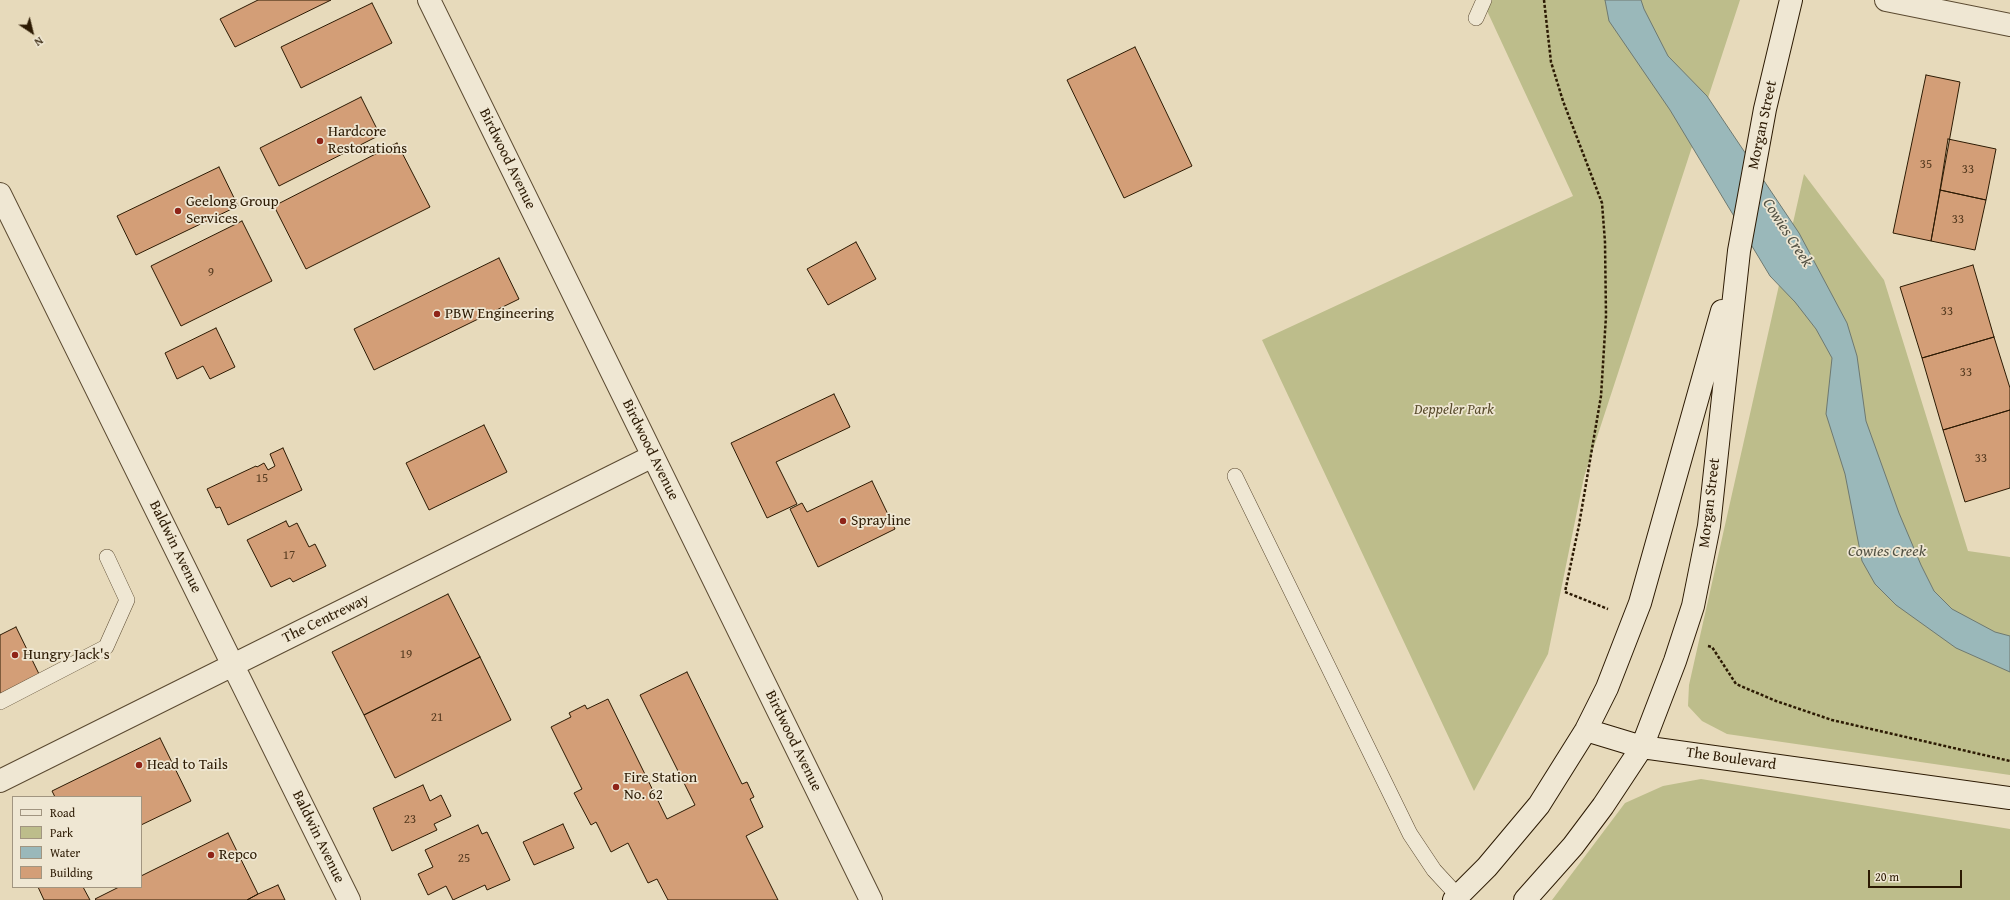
<!DOCTYPE html>
<html>
<head>
<meta charset="utf-8">
<style>
	body { margin:0 }
	#map { position:relative; width:2010px; height:900px; overflow:hidden; background:#e7dabb; font-family:"Gentium Book Plus",serif }
	canvas { display:block }
	.legend { position:absolute; left:12px; top:796px; width:130px; height:92px; box-sizing:border-box; background:#efe7d3; border:1px solid #a19580; margin:0; padding:5px 7px; list-style:none; font-size:12px; color:#2c1a03 }
	.legend li { display:flex; align-items:center; gap:8px; height:20px }
	.legend b { width:20px; border:1px solid #a19580 }
	.north { position:absolute; left:12px; top:12px; width:40px; height:40px; -webkit-text-stroke:3px #efe7d3; paint-order:stroke; rotate:145deg; font-size:11px; font-weight:700; line-height:16px; text-align:center; color:#2c1a03 }
	.north::after { content:''; display:block; margin:auto; width:14px; height:18px; background:#2c1a03; clip-path:polygon(50% 0,100% 100%,50% 72%,0 100%) }
	.scale { position:absolute; left:1868px; top:870px; width:94px; height:18px; box-sizing:border-box; border:2px solid #2c1a03; border-top:0; padding-left:5px; font-size:12px; line-height:14px; white-space:nowrap; color:#2c1a03; -webkit-text-stroke:3px #efe7d3; paint-order:stroke }
</style>
</head>
<body>
<div id="map">
<canvas width="2010" height="900"></canvas>
<ul class="legend">
<li><b style="height:5px;background:#efe7d3"></b>Road</li>
<li><b style="height:11px;background:#bdbd8b"></b>Park</li>
<li><b style="height:11px;background:#9ab8ba"></b>Water</li>
<li><b style="height:11px;background:#d39e77"></b>Building</li>
</ul>
<div class="north">N</div>
<div class="scale">20 m</div>
</div>
<script>
const context = document.querySelector('canvas').getContext('2d');
context.lineJoin = 'round';
function paint(path, color) {
  context.fillStyle = color;
  context.fill(path, 'evenodd');
}
function shape(rows) {
  const path = new Path2D();
  for (const r of rows) {
    path.moveTo(r[0], r[1]);
    for (let i = 2; i < r.length; i += 2) path.lineTo(r[i], r[i + 1]);
  }
  return path;
}
function stroke(path, color, width, dash) {
  context.strokeStyle = color;
  context.lineWidth = width;
  context.lineCap = dash ? 'butt' : 'round';
  context.setLineDash(dash || []);
  context.stroke(path);
}
function label(font, color, halo, rows, align = 'center') {
  context.font = font + ' "Gentium Book Plus",serif';
  context.lineWidth = 3.5;
  context.setLineDash([]);
  context.textBaseline = 'middle';
  context.strokeStyle = halo;
  context.fillStyle = color;
  for (const [text, x, y, turn = 0] of rows) {
    context.save();
    context.translate(x, y);
    context.rotate((+turn || 0) * Math.PI / 180);
    context.textAlign = isNaN(turn) ? turn : align;
    if (halo) context.strokeText(text, 0, 0);
    context.fillText(text, 0, 0);
    context.restore();
  }
}
paint(shape([
	[1482,0,1740,0,1584,477,1548,654,1474,791,1262,340,1573,196],
	[1804,174,1884,280,1968,551,2010,557,2010,775,1727,734,1702,721,1688,706,1689,685],
	[1701,779,2010,829,2010,900,1552,900,1625,803,1663,786]
]), '#bdbd8b');
const water = shape([
	[1605,0,1641,0,1644,9,1668,56,1707,96,1799,233,1847,323,1857,356,1866,421,1899,513,1921,565,1934,591,1952,609,1995,632,2010,636,2010,672,1956,648,1896,605,1875,584,1862,561,1845,474,1826,414,1832,358,1816,329,1795,302,1770,276,1670,110,1609,21,1605,0]
]);
paint(water, '#9ab8ba');
stroke(water, '#6e7971', 1);
const building = shape([
	[258,0,331,0,235,47,220,19,258,0],
	[372,3,392,43,301,88,281,47,372,3],
	[1135,47,1192,166,1124,198,1067,80,1135,47],
	[1926,75,1960,82,1931,241,1893,233,1926,75],
	[361,97,380,135,279,186,260,148,361,97],
	[1948,139,1996,149,1986,200,1940,190,1948,139],
	[397,143,430,207,306,269,274,206,397,143],
	[219,167,238,206,136,255,117,216,219,167],
	[1940,190,1986,200,1975,250,1931,241,1940,190],
	[242,221,272,281,181,326,151,266,242,221],
	[856,242,876,279,828,305,807,269,856,242],
	[499,258,519,299,374,370,354,329,499,258],
	[1973,265,1994,337,1922,358,1900,287,1973,265],
	[216,328,235,367,210,379,203,366,177,379,165,353,216,328],
	[1994,337,2010,388,2010,410,1943,430,1922,358,1994,337],
	[834,394,850,427,776,462,797,504,767,518,731,443,834,394],
	[2010,410,2010,488,1965,502,1943,430,2010,410],
	[484,425,507,472,429,510,406,463,484,425],
	[283,448,302,490,228,525,220,507,216,508,207,489,256,466,257,467,264,463,268,470,275,466,270,454,283,448],
	[872,481,895,529,818,567,790,509,802,503,807,512,872,481],
	[286,521,289,527,297,523,309,547,315,544,326,566,293,582,290,578,271,587,247,540,286,521],
	[448,594,480,657,364,715,332,652,448,594],
	[16,627,39,674,0,694,0,635,16,627],
	[480,657,511,720,395,778,364,715,480,657],
	[687,672,742,784,747,782,754,797,750,799,763,827,746,836,778,900,668,900,657,879,648,883,628,843,611,852,596,822,591,825,574,793,582,789,551,727,571,717,569,713,585,705,587,709,608,699,667,819,695,805,640,695,687,672],
	[160,738,191,801,141,825,141,797,55,797,52,791,160,738],
	[423,785,430,801,441,795,451,816,434,824,437,830,392,851,373,808,423,785],
	[563,824,574,848,534,865,523,842,563,824],
	[478,825,482,834,487,832,510,880,487,890,485,885,453,900,446,886,428,895,418,874,433,867,425,850,478,825],
	[228,833,258,894,247,900,96,900,95,899,119,887,141,887,141,876,228,833],
	[278,885,285,900,247,900,258,894,278,885],
	[38,887,83,887,90,900,44,900,38,887]
]);
paint(building, '#d39e77');
stroke(building, '#2c1a03', 1);
const lane = shape([
	[1476,18,1484,0],
	[1235,476,1410,834,1434,870,1458,896],
	[0,702,106,647,127,600,107,557]
]);
const street = shape([
	[429,0,871,900],
	[1886,0,2010,25],
	[0,194,349,900],
	[0,781,653,456]
]);
const secondary = shape([
	[1586,730,1642,747,2010,798],
	[1454,900,1487,867,1539,805,1586,730,1607,688,1640,603,1722,311],
	[1525,900,1573,846,1603,806,1642,747,1675,661,1693,606,1709,526,1739,251,1765,109,1791,0]
]);
stroke(lane, '#5b4a31', 16);
stroke(street, '#5b4a31', 24);
stroke(secondary, '#2c1a03', 24);
stroke(shape([
	[1544,0,1551,62,1563,101,1602,203,1605,242,1606,316,1601,396,1579,525,1565,592,1608,609],
	[1708,646,1712,647,1736,684,1776,701,1832,720,2010,761]
]), '#2c1a03', 2.5, [3, 2]);
stroke(lane, '#efe7d3', 15);
stroke(street, '#efe7d3', 22);
stroke(secondary, '#efe7d3', 22);
for (const [x, y, r, color] of [
	[320,141,4,"#8f2418"],
	[178,211,4,"#8f2418"],
	[437,314,4,"#8f2418"],
	[843,521,4,"#8f2418"],
	[15,655,4,"#8f2418"],
	[139,765,4,"#8f2418"],
	[616,787,4,"#8f2418"],
	[211,855,4,"#8f2418"]
]) {
  const dot = new Path2D();
  dot.arc(x, y, r, 0, 2 * Math.PI);
  context.fillStyle = color;
  context.fill(dot);
  stroke(dot, '#efe7d3', 1.5);
}
label('13px', '#563b20', null, [
	["35",1926,165],
	["33",1968,170],
	["33",1958,220],
	["9",211,273],
	["33",1947,312],
	["33",1966,373],
	["33",1981,459],
	["15",262,479],
	["17",289,556],
	["19",406,655],
	["21",437,718],
	["23",410,820],
	["25",464,859]
]);
label('15px', '#2c1a03', '#efe7d3', [
	["Morgan Street",1763,125,-78],
	["Birdwood Avenue",507,159,64],
	["Birdwood Avenue",650,450,64],
	["Morgan Street",1710,503,-83],
	["Baldwin Avenue",175,547,64],
	["The Centreway",326,619,-26],
	["Birdwood Avenue",793,741,64],
	["The Boulevard",1731,759,8],
	["Baldwin Avenue",318,837,64]
]);
label('15px', '#2c1a03', '#efe7d3', [
	["Hardcore",328,132],
	["Restorations",328,149],
	["Geelong Group",186,202],
	["Services",186,219],
	["PBW Engineering",445,314],
	["Sprayline",851,521],
	["Hungry Jack's",23,655],
	["Head to Tails",147,765],
	["Fire Station",624,778],
	["No. 62",624,795],
	["Repco",219,855]
], 'left');
label('italic 15px', '#584b2c', '#efe7d3', [
	["Deppeler Park",1454,410]
]);
label('italic 16px', '#525143', '#efe7d3', [
	["Cowies Creek",1787,233,57],
	["Cowies Creek",1887,552]
]);
</script>
</body>
</html>
